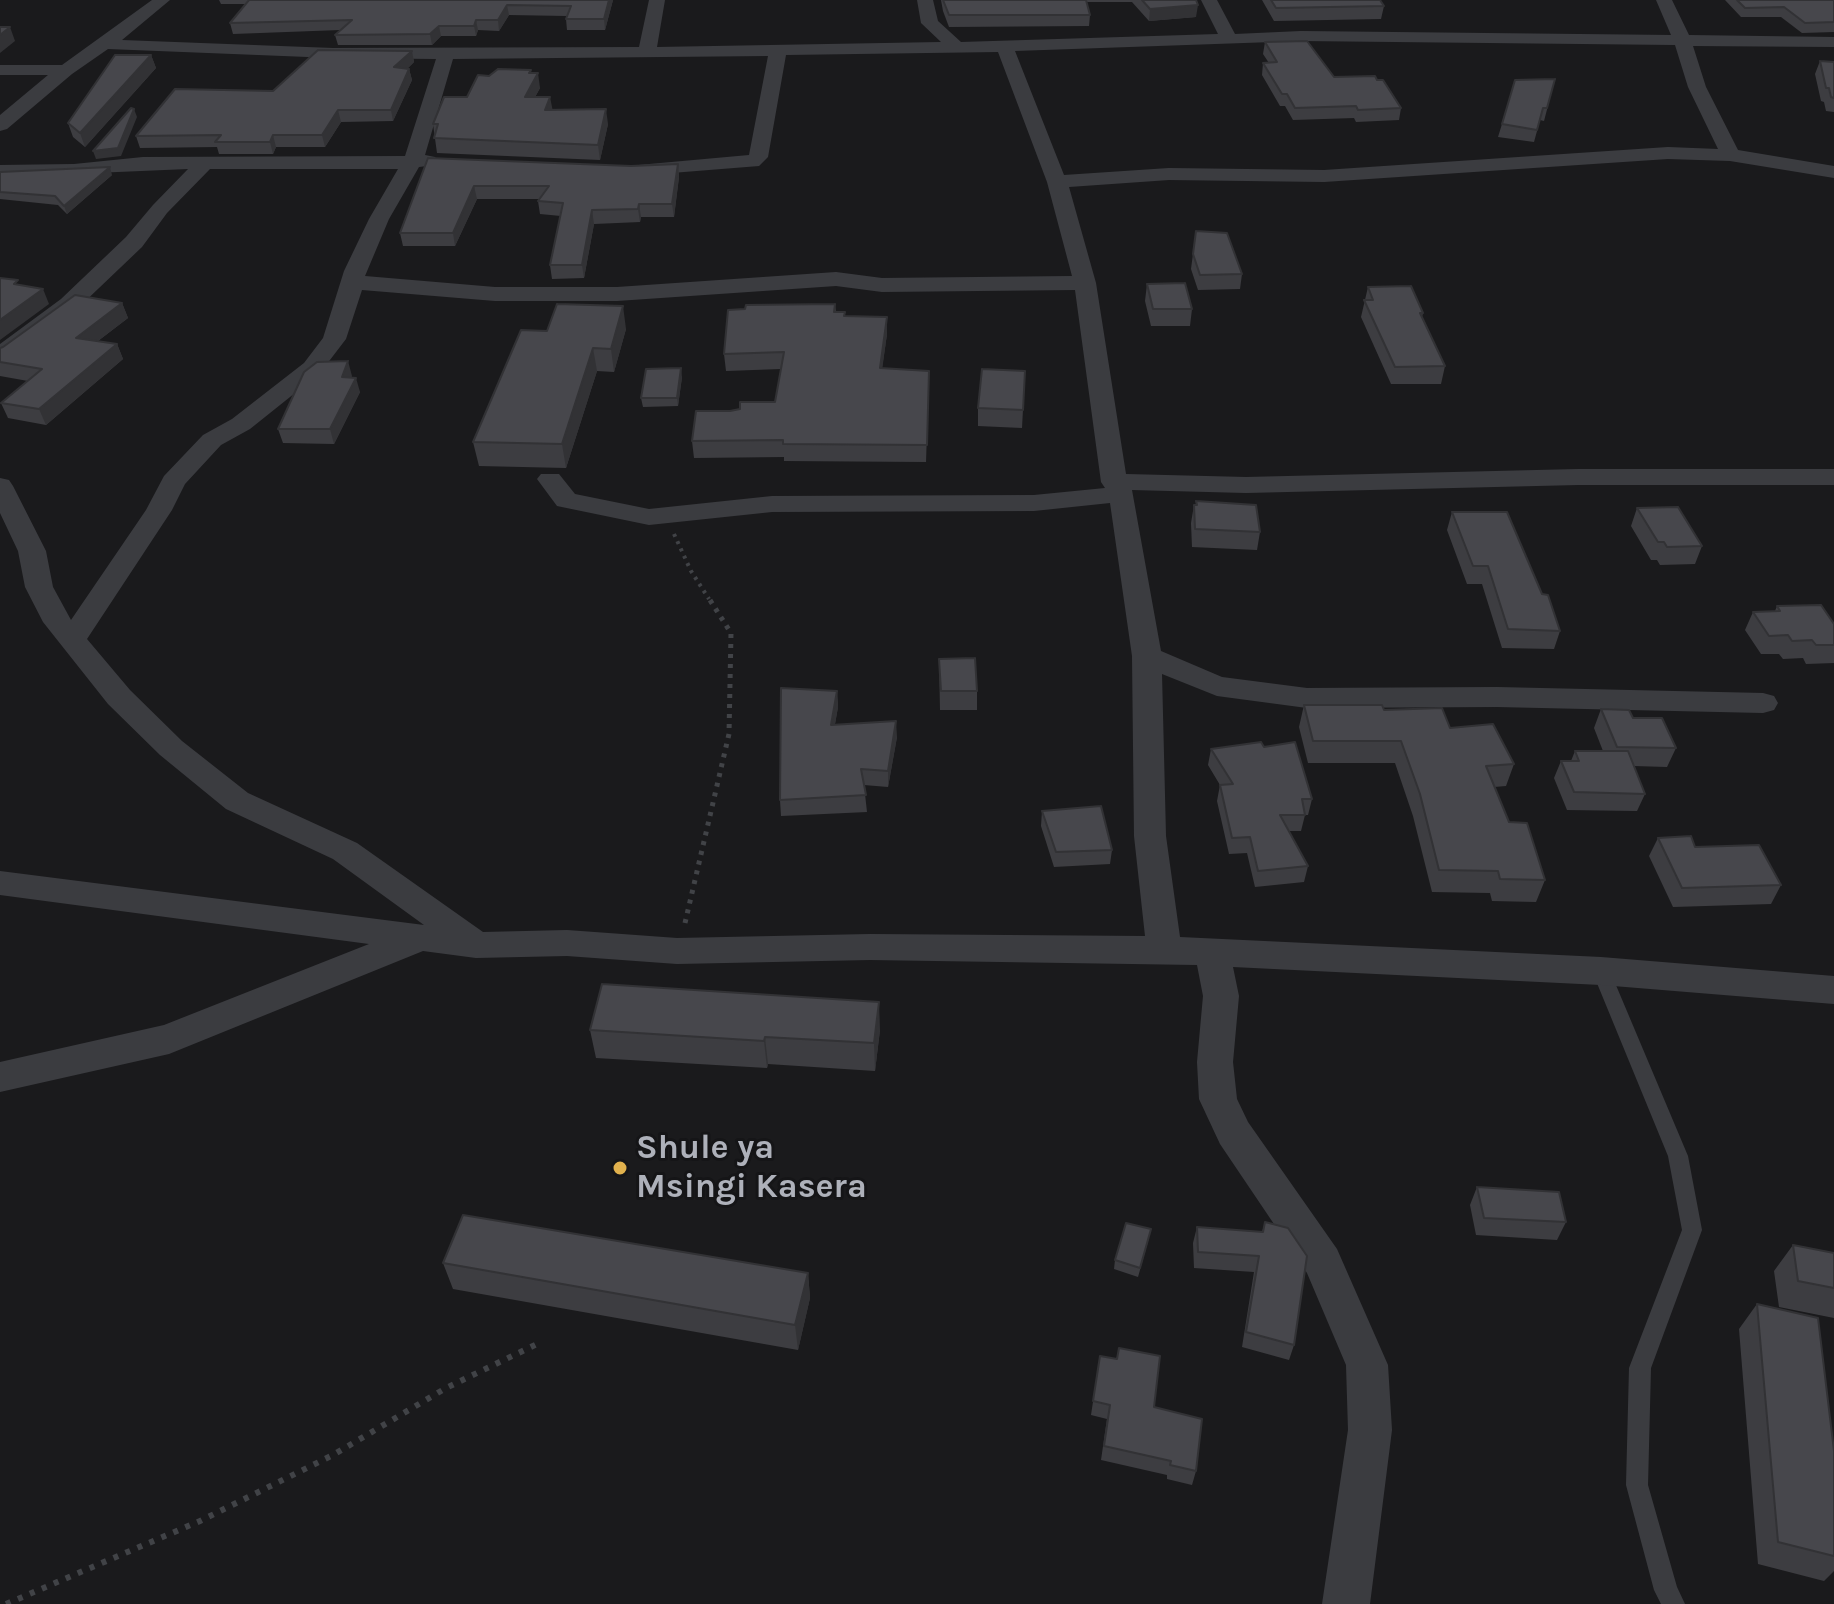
<!DOCTYPE html>
<html>
<head>
<meta charset="utf-8">
<style>
	body { margin:0 }
	canvas { display:block; background:#1a1a1c }
</style>
</head>
<body>
<canvas width="1834" height="1604"></canvas>
<script>
const context = document.querySelector('canvas').getContext('2d');
context.lineJoin = 'round';
function shape(rows) {
  const path = new Path2D();
  for (const r of rows) {
    path.moveTo(r[0], r[1]);
    for (let i = 2; i < r.length; i += 2) path.lineTo(r[i], r[i + 1]);
  }
  return path;
}
function stroke(path, color, width, dash) {
  context.strokeStyle = color;
  context.lineWidth = width;
  context.lineCap = dash ? 'butt' : 'round';
  context.setLineDash(dash || []);
  context.stroke(path);
}
function paint(path, color) {
  context.fillStyle = color;
  context.fill(path, 'evenodd');
}
function label(font, color, halo, rows, align = 'center') {
  context.font = font + ' Karla,sans-serif';
  context.lineWidth = 6;
  context.setLineDash([]);
  context.textBaseline = 'middle';
  context.strokeStyle = halo;
  context.fillStyle = color;
  for (const [text, x, y, turn = 0] of rows) {
    context.save();
    context.translate(x, y);
    context.rotate((+turn || 0) * Math.PI / 180);
    context.textAlign = isNaN(turn) ? turn : align;
    if (halo) context.strokeText(text, 0, 0);
    context.fillText(text, 0, 0);
    context.restore();
  }
}
stroke(shape([
	[674,534,691,571,709,599]
]), '#414347', 4, [3, 5]);
stroke(shape([
	[685,923,729,734,731,633,708,597]
]), '#414347', 5, [4, 6]);
stroke(shape([
	[6,1604,200,1521,333,1455,446,1388,537,1344]
]), '#414347', 6, [5, 8]);
paint(shape([
	[1601,964,1607,966,1610,971,1688,1156,1702,1230,1651,1368,1648,1485,1677,1587,1685,1604,1661,1604,1654,1590,1626,1485,1629,1368,1682,1230,1668,1156,1592,971,1595,966,1601,964]
]), '#3b3c40');
paint(shape([
	[152,0,170,0,122,40,333,48,639,47,649,0,665,0,657,47,941,42,921,23,917,0,933,0,938,21,961,42,1218,34,1201,0,1217,0,1235,34,1301,31,1671,35,1656,0,1672,0,1689,35,1834,37,1834,47,1693,46,1706,87,1738,150,1834,166,1834,178,1730,161,1668,159,1324,182,1169,180,1069,187,1096,283,1126,474,1246,477,1578,469,1834,469,1834,485,1578,485,1246,493,1132,490,1161,651,1222,677,1307,688,1497,687,1763,693,1774,696,1778,703,1774,710,1763,713,1497,707,1307,708,1217,696,1162,674,1166,836,1180,937,1601,957,1834,976,1834,1004,1601,985,1233,967,1239,996,1233,1062,1237,1099,1248,1122,1337,1249,1388,1365,1392,1430,1370,1604,1322,1604,1348,1430,1346,1365,1307,1273,1220,1144,1199,1099,1197,1062,1203,996,1197,965,870,960,677,964,567,956,476,958,423,951,169,1054,0,1092,0,1062,164,1025,369,944,0,895,0,871,424,925,333,859,226,809,160,755,108,704,43,622,25,587,18,551,0,513,0,478,9,480,13,486,46,551,53,587,71,620,146,510,164,476,203,435,232,419,304,363,323,338,344,271,369,219,398,169,210,169,167,213,142,247,77,309,8,360,0,362,0,344,61,299,126,237,153,205,188,169,0,177,0,165,74,164,143,157,405,156,436,59,333,58,108,49,72,74,7,129,0,131,0,115,48,75,0,75,0,65,62,65,152,0],
	[1301,41,1675,45,1688,87,1718,149,1668,147,1324,170,1169,168,1064,175,1015,51,1301,41],
	[998,52,1047,182,1072,276,882,278,836,272,617,287,495,287,365,276,389,219,419,167,435,165,438,161,435,157,425,155,453,59,768,56,749,155,627,166,624,170,634,176,759,166,768,157,786,55,998,52],
	[836,286,882,292,1075,290,1101,482,1105,488,1034,495,772,496,649,509,575,494,559,474,541,474,537,479,557,506,649,525,772,512,1034,511,1110,503,1132,656,1134,836,1145,936,870,934,677,938,567,930,483,932,357,843,248,793,182,741,130,690,87,639,172,510,185,484,221,445,250,429,320,373,346,339,362,290,495,301,617,301,836,286]
]), '#3b3c40');
paint(shape([
	[219,0,613,0,605,30,567,30,566,19,567,16,509,15,499,31,478,30,476,36,441,36,432,45,338,45,335,35,340,30,233,34,230,23,246,4,221,4],
	[941,0,1196,0,1196,17,1149,21,1132,2,1086,2,1090,15,1089,26,949,27,943,11],
	[1262,0,1380,0,1384,6,1381,19,1274,21],
	[1725,0,1834,0,1834,32,1802,33,1781,17,1741,17],
	[1265,42,1334,77,1377,80,1401,108,1399,120,1356,122,1354,118,1293,120,1285,106,1280,106,1262,75,1263,63,1269,63,1263,54],
	[412,51,414,62,407,69,409,69,412,80,393,121,341,122,325,147,276,147,273,154,219,154,217,147,140,148,136,136,273,91],
	[151,55,156,68,85,147,73,137,68,123],
	[1820,61,1834,62,1834,112,1826,111,1824,102,1821,101,1815,74],
	[532,73,540,88,535,97,552,110,608,124,600,160,437,153,433,124,467,97],
	[1555,79,1544,121,1540,120,1534,142,1498,137,1502,124],
	[428,158,631,166,678,164,679,177,674,217,641,217,640,222,594,224,584,278,552,279,550,265,561,216,540,214,538,201,539,199,477,199,455,246,403,246,400,233],
	[0,172,112,175,67,214,58,205,0,199],
	[1196,231,1242,274,1240,289,1198,290,1191,269],
	[1147,284,1192,309,1190,326,1151,326,1145,301],
	[1368,287,1423,313,1422,317,1445,366,1441,384,1391,384,1361,317],
	[122,303,128,318,98,341,117,344,123,359,46,425,8,418,1,403,28,381,0,376,0,348],
	[835,304,836,312,845,316,887,317,887,334,882,368,929,371,926,462,784,461,784,457,694,458,692,441,730,411,775,402,781,369,726,371,724,354,745,309],
	[626,329,614,372,597,371,566,468,479,466,473,442,547,331],
	[1025,371,1022,428,978,426,978,408],
	[352,376,351,378,360,392,334,444,283,443,278,429],
	[682,377,678,406,643,407,641,398],
	[1196,501,1260,532,1257,550,1192,547,1191,523,1194,505,1196,505],
	[1637,508,1702,546,1695,564,1660,565,1657,560,1651,560,1631,526],
	[1452,512,1560,631,1554,649,1502,648,1482,584,1467,584,1447,530],
	[1777,606,1834,624,1834,663,1806,664,1803,658,1783,659,1779,654,1761,654,1745,630,1753,612,1775,611],
	[939,659,977,691,977,710,940,710],
	[837,691,838,707,835,724,897,737,888,787,864,785,867,812,781,816,780,800],
	[1304,705,1384,710,1450,728,1514,764,1506,786,1494,787,1509,822,1545,880,1536,902,1492,901,1490,893,1432,892,1413,816,1395,763,1308,763,1299,727],
	[1601,709,1633,718,1676,748,1667,767,1634,766,1645,794,1637,811,1567,810,1554,778,1561,761,1571,761,1575,751,1603,751,1594,728],
	[1264,747,1312,799,1308,815,1305,815,1301,831,1289,831,1308,866,1304,882,1255,887,1247,853,1229,854,1217,801,1220,785,1208,765,1211,749],
	[1042,811,1112,850,1110,864,1054,867,1041,826],
	[1658,838,1695,847,1781,885,1771,904,1673,907,1649,856],
	[590,1030,880,1030,875,1071,768,1064,767,1068,596,1058],
	[1477,1187,1566,1222,1557,1240,1476,1235,1470,1205],
	[1265,1222,1294,1345,1289,1360,1242,1347,1254,1272,1194,1268,1193,1243,1197,1227,1262,1232],
	[1149,1238,1138,1277,1114,1269,1115,1260],
	[1793,1245,1834,1253,1834,1318,1779,1307,1774,1271],
	[443,1263,808,1273,810,1298,798,1350,453,1289],
	[1757,1304,1834,1451,1834,1571,1824,1581,1758,1564,1739,1329],
	[1100,1356,1154,1407,1196,1471,1192,1485,1167,1479,1167,1475,1101,1460,1107,1419,1091,1415]
]), '#3d3d41');
paint(shape([
	[609,0,613,0,605,30,604,19],
	[507,5,509,15,499,31,498,20],
	[1198,5,1196,17,1149,21,1150,9],
	[476,20,478,30,476,36,474,26],
	[439,26,441,36,432,45,430,34],
	[10,27,15,41,0,53,0,35],
	[412,51,414,62,396,79,394,67],
	[151,55,156,68,85,147,80,133],
	[409,69,412,80,393,121,391,110],
	[531,70,533,82,538,73,540,88,527,112,525,97,529,73],
	[550,97,553,112,545,110],
	[134,109,137,117,121,156,96,159,93,151],
	[606,109,608,124,600,160,598,145],
	[338,110,341,122,325,147,322,135],
	[273,135,276,147,273,154,270,142],
	[678,164,679,177,674,217,672,204],
	[110,167,112,175,67,214,64,206],
	[474,186,477,199,455,246,453,233],
	[639,204,641,217,640,222,638,209],
	[592,210,594,224,584,278,582,265],
	[43,289,49,304,0,340,0,320],
	[122,303,128,318,82,353,76,338],
	[623,306,626,329,614,372,611,349],
	[887,317,887,334,880,385,880,368],
	[117,344,123,359,46,425,39,409],
	[593,348,597,371,566,468,562,444],
	[348,361,352,376,346,392,342,377],
	[681,368,682,377,678,406,677,398],
	[356,378,360,392,334,444,330,429],
	[837,691,838,707,832,741,831,725],
	[896,721,897,737,888,787,888,771],
	[879,1002,880,1030,875,1071,874,1043],
	[765,1037,768,1064,767,1068,764,1041],
	[808,1273,810,1298,798,1350,795,1325]
]), '#323235');
const building = shape([
	[249,0,609,0,604,19,566,19,571,6,507,5,498,20,476,20,474,26,439,26,430,34,335,35,352,20,230,23,249,0],
	[943,0,1086,0,1090,15,949,15,943,0],
	[1142,0,1196,0,1198,5,1150,9,1142,0],
	[1271,0,1380,0,1384,6,1276,8,1271,0],
	[1737,0,1834,0,1834,22,1805,23,1784,7,1745,8,1737,0],
	[0,27,10,27,0,35,0,27],
	[1307,41,1334,77,1375,76,1377,80,1383,80,1401,108,1358,110,1356,106,1295,108,1287,94,1282,94,1263,63,1277,62,1265,42,1307,41],
	[318,50,412,51,394,67,409,69,391,110,338,110,322,135,273,135,270,142,215,142,221,135,136,136,175,89,273,91,318,50],
	[115,55,151,55,80,133,68,123,115,55],
	[1820,61,1834,62,1834,98,1831,97,1829,88,1826,88,1820,61],
	[498,69,531,70,529,73,538,73,525,97,550,97,545,110,606,109,598,145,434,138,438,124,433,124,444,97,467,97,478,75,489,76,498,69],
	[1555,79,1547,108,1543,108,1537,130,1502,124,1515,80,1555,79],
	[131,108,134,109,118,148,93,151,131,108],
	[428,158,631,166,678,164,672,204,639,204,638,209,592,210,582,265,550,265,563,203,538,201,549,186,474,186,453,233,400,233,428,158],
	[110,167,64,206,55,196,0,192,0,172,110,167],
	[1196,231,1227,233,1242,274,1200,275,1193,254,1196,231],
	[0,278,18,280,14,284,43,289,0,320,0,278],
	[1185,283,1192,309,1153,309,1147,284,1185,283],
	[1411,286,1423,313,1420,313,1445,366,1395,367,1364,300,1373,300,1368,287,1411,286],
	[75,295,122,303,76,338,117,344,39,409,1,403,42,369,0,362,0,348,3,347,75,295],
	[557,304,623,306,611,349,593,348,562,444,473,442,521,330,547,331,557,304],
	[835,304,834,312,845,312,844,316,887,317,880,368,929,371,927,445,783,444,783,440,692,441,696,411,730,411,740,409,740,402,775,402,784,352,724,354,728,310,745,309,746,305,835,304],
	[348,361,342,377,356,378,330,429,278,429,304,372,317,362,348,361],
	[681,368,677,398,641,398,646,369,681,368],
	[982,369,1025,371,1023,410,978,408,982,369],
	[1196,501,1256,505,1260,532,1195,529,1194,505,1197,505,1196,501],
	[1678,507,1702,546,1667,547,1664,542,1658,542,1637,508,1678,507],
	[1452,512,1507,512,1542,594,1548,595,1560,631,1508,629,1488,566,1473,566,1452,512],
	[1821,605,1834,624,1834,645,1816,645,1812,640,1792,641,1788,635,1769,636,1753,612,1780,611,1777,606,1821,605],
	[975,658,977,691,941,691,939,659,975,658],
	[781,688,837,691,831,725,896,721,888,771,861,769,866,795,780,800,781,688],
	[1304,705,1382,705,1384,710,1442,708,1450,728,1493,724,1514,764,1486,766,1509,822,1527,823,1545,880,1500,879,1498,871,1439,870,1420,794,1401,741,1313,741,1304,705],
	[1601,709,1629,710,1633,718,1662,718,1676,748,1617,747,1601,709],
	[1261,742,1264,747,1295,742,1312,799,1302,799,1305,815,1280,815,1308,866,1258,871,1250,837,1232,838,1220,785,1233,784,1211,749,1261,742],
	[1575,751,1628,751,1645,794,1574,792,1561,761,1579,761,1575,751],
	[1101,806,1112,850,1056,852,1042,811,1101,806],
	[1691,836,1695,847,1759,845,1781,885,1682,888,1658,838,1691,836],
	[602,984,879,1002,874,1043,765,1037,764,1041,590,1030,602,984],
	[1477,1187,1559,1192,1566,1222,1484,1218,1477,1187],
	[463,1215,808,1273,795,1325,443,1263,463,1215],
	[1265,1222,1288,1228,1307,1256,1294,1345,1246,1332,1259,1256,1198,1252,1197,1227,1263,1232,1265,1222],
	[1126,1223,1151,1229,1140,1268,1115,1260,1126,1223],
	[1793,1245,1834,1253,1834,1288,1798,1281,1793,1245],
	[1757,1304,1818,1318,1834,1451,1834,1556,1778,1542,1757,1304],
	[1119,1348,1160,1356,1154,1407,1202,1419,1196,1471,1170,1465,1171,1461,1104,1446,1110,1405,1093,1401,1100,1356,1117,1359,1119,1348]
]);
paint(building, '#47474c');
stroke(building, '#323235', 2);
for (const [x, y, r, color] of [
	[620,1168,8,"#e1b14d"]
]) {
  const dot = new Path2D();
  dot.arc(x, y, r, 0, 2 * Math.PI);
  context.fillStyle = color;
  context.fill(dot);
  stroke(dot, '#151517', 3);
}
label('bold 34px', '#aeb1ba', '#151517', [
	["Shule ya",636,1148],
	["Msingi Kasera",636,1187]
], 'left');
</script>
</body>
</html>
